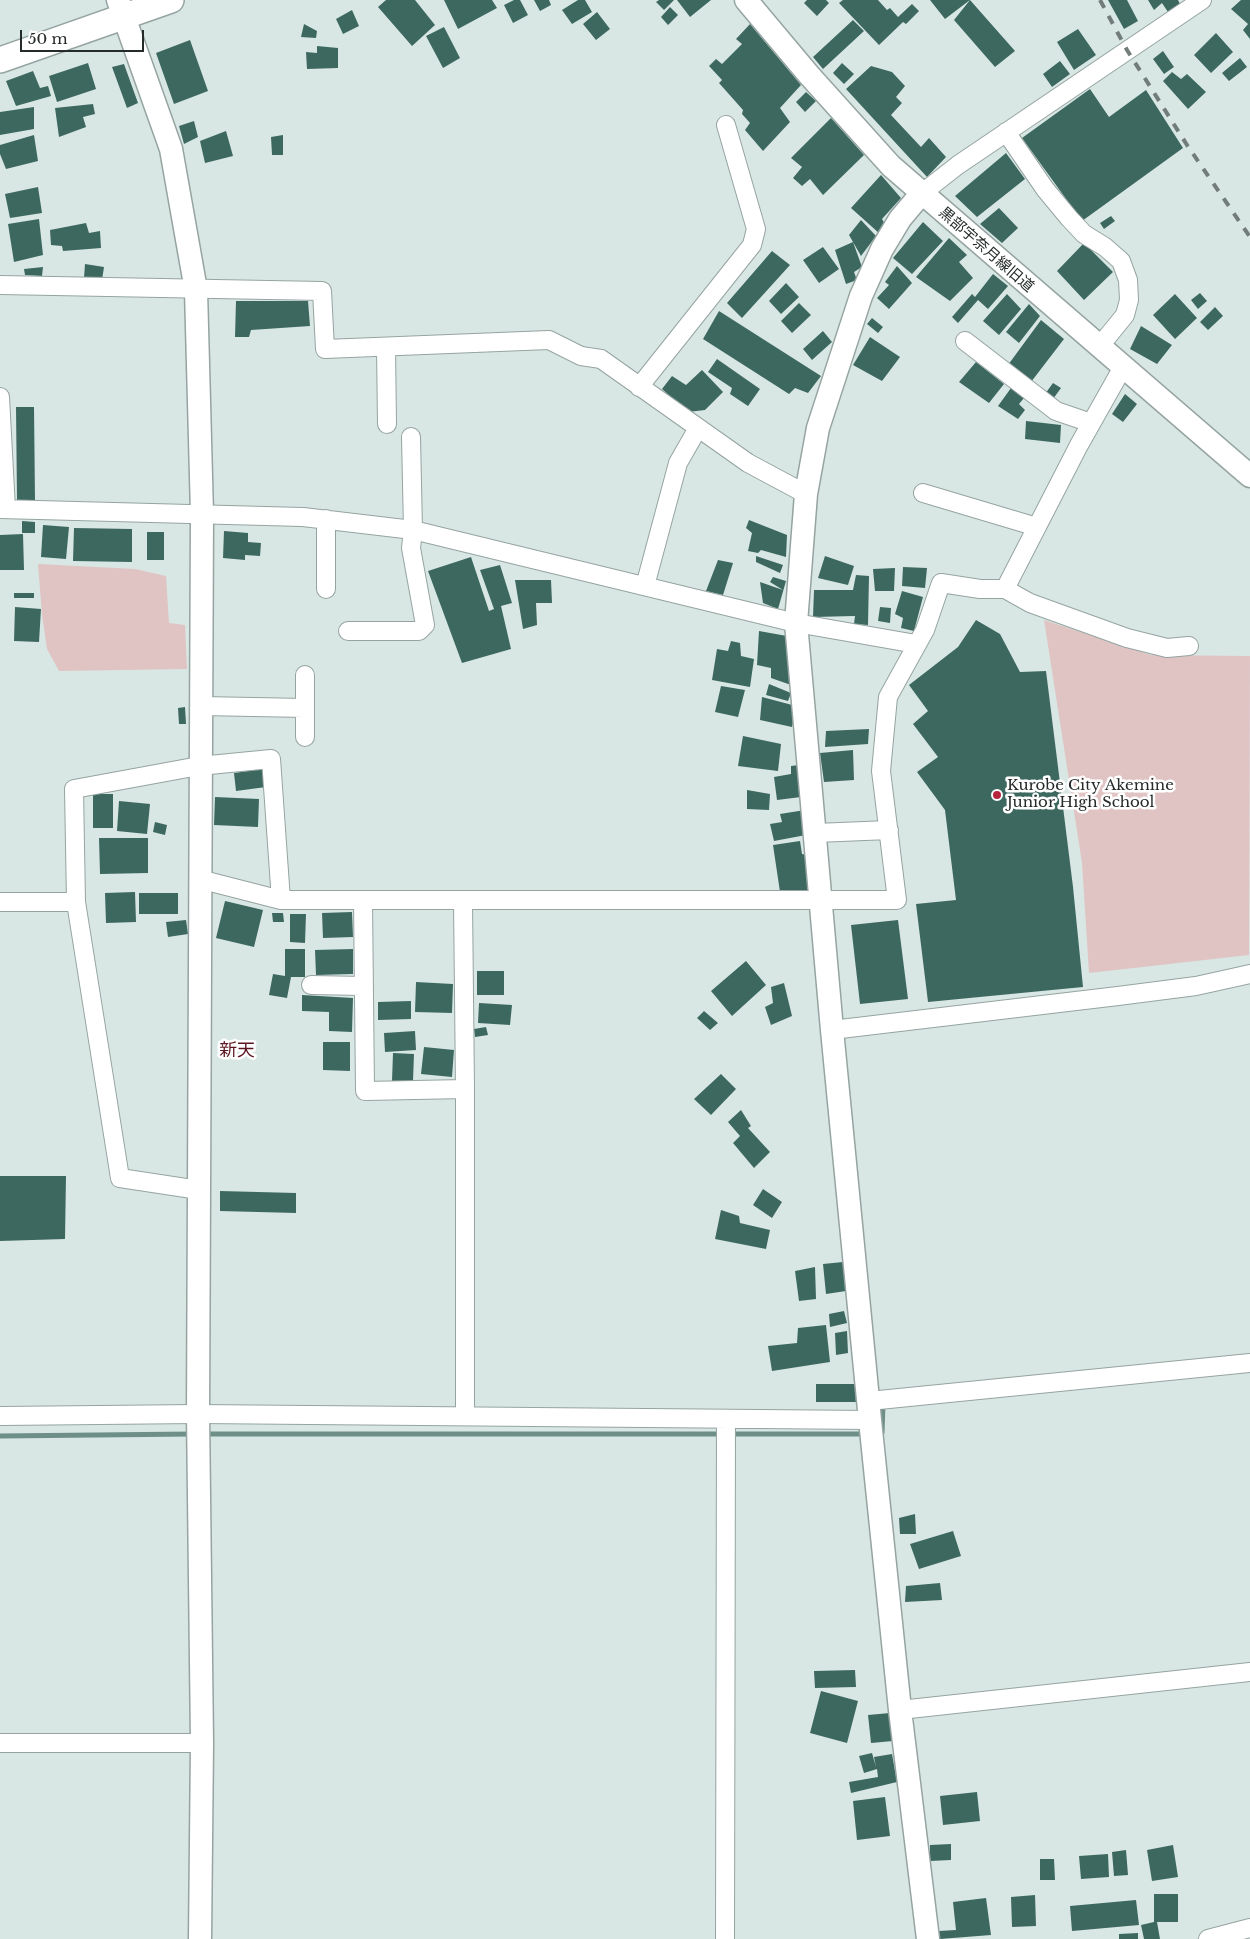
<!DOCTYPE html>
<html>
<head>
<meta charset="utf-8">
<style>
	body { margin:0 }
	#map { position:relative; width:1250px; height:1939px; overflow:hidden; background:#d8e7e4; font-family:"Libre Baskerville",serif }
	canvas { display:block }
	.scale { position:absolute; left:20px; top:30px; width:124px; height:22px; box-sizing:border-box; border:2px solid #252b2a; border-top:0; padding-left:6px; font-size:15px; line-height:18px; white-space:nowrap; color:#252b2a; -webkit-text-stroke:4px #fff; paint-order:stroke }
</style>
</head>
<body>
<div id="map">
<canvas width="1250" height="1939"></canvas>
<div class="scale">50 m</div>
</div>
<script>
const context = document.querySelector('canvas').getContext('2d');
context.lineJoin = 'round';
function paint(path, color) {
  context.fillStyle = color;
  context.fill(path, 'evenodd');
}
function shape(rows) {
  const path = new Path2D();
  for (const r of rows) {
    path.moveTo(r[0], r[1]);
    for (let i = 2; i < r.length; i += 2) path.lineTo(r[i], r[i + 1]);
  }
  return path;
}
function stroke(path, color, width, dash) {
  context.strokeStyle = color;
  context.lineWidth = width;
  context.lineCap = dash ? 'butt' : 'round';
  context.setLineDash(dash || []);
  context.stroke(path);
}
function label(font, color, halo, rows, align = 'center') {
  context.font = font + ' "Libre Baskerville","Noto Sans JP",serif';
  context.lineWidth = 5;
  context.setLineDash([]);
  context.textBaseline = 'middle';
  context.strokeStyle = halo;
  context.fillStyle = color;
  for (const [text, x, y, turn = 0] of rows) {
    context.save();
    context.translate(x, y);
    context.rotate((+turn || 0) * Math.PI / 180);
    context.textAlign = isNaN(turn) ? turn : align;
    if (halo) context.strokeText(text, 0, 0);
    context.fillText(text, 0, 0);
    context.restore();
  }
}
paint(shape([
	[38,564,135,569,166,576,169,623,185,625,187,669,59,671,47,649,42,615],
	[1044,620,1151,655,1250,656,1249,955,1089,973,1082,863]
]), '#e0c4c4');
stroke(shape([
	[882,1433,883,1404],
	[203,1434,865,1434],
	[0,1436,192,1434]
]), '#6e8f88', 5);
paint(shape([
	[386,0,415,0,435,25,412,46,378,7],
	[444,0,492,0,497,8,458,29],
	[514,0,520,0,528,15,513,23,504,5],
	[534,0,549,0,551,5,540,11],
	[578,0,585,0,592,12,572,24,562,10],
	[659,0,674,0,664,10,656,2],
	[677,0,711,0,690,17],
	[807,0,826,0,829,3,817,16,804,3],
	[843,0,878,0,887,10,890,8,898,17,912,4,919,11,906,24,903,22,879,45,839,3],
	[930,0,970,0,945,19],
	[970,0,1015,51,995,67,954,20],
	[1108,0,1127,0,1138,21,1124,29],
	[1148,0,1178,0,1180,4,1168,12,1162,3,1154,10],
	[1241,0,1250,0,1250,39,1243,30,1248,24,1231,9],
	[670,7,678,15,668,25,661,17],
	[352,10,359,26,343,34,336,19],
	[597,12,610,29,596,40,583,24],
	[853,20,864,31,823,69,813,57],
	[304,24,317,31,316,38,301,37],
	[750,24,801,85,780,108,790,122,763,151,745,130,750,123,742,114,743,110,719,83,722,80,709,66,716,59,722,64,742,44,736,39],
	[444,27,460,58,443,68,426,36],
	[1078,29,1096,55,1074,70,1057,42],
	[1216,33,1233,52,1211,73,1194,55],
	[190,40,208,91,174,104,156,53],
	[317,46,338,48,338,68,307,69,306,52,317,53],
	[1163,51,1174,67,1164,74,1153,59],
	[1240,58,1247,67,1229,81,1222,73],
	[1060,61,1070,74,1052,87,1043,74],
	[88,63,96,89,57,102,49,76],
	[842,63,854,74,844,84,833,73],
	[124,64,138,103,127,108,112,67],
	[871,66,892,72,905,86,896,97,902,103,891,115,921,147,929,138,946,157,927,177,846,89],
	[33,71,40,88,48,86,51,96,16,106,6,81],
	[1172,72,1181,79,1187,74,1206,92,1188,109,1163,81],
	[1090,89,1109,117,1146,90,1183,148,1082,221,1022,138],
	[806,92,816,101,805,112,796,102],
	[93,104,95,114,83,117,86,127,59,137,55,108],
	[34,107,34,129,0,135,0,112],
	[831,118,864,155,823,195,810,179,802,186,793,178,802,167,791,158],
	[194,121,198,137,184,144,179,126],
	[226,131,233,156,205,163,200,141],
	[34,135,38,161,6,169,0,154,0,145],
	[283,135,283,155,272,155,271,137],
	[1006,153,1025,179,977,217,955,196],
	[881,175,901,198,882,219,886,226,880,234,851,208],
	[38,187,42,213,10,218,5,194],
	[999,208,1018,228,1002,243,980,224],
	[1111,216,1115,221,1104,229,1100,223],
	[39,219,43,255,14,262,8,224],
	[861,220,876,236,861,256,853,242,862,267,854,272,857,280,846,284,835,250,853,242,849,235],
	[923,222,943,241,912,274,893,258],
	[86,223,89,233,100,231,101,248,63,251,62,246,51,245,50,230],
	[949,238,967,255,959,262,973,278,950,301,916,277],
	[1084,243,1113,272,1084,300,1057,271],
	[823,247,839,269,819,283,803,260],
	[772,251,790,265,742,318,727,303],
	[85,264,104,267,102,280,84,278],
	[897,266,912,283,889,309,877,298,889,285,885,282],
	[43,267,42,276,25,275,24,269],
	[993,274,1008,286,988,309,978,300,958,323,952,317,972,294,975,297],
	[786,283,799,297,781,314,769,301],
	[1200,293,1207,301,1198,309,1191,300],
	[1007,294,1021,309,999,335,983,321],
	[1175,294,1197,318,1175,339,1153,315],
	[236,301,308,301,310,326,251,330,249,337,235,337],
	[799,303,811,315,792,333,781,321],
	[1029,304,1040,316,1019,343,1006,332],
	[1215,307,1223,316,1208,330,1200,322],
	[719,311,821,376,808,393,795,388,789,394,703,339],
	[872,318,883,327,878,333,867,324],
	[1041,320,1064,339,1031,382,1008,365],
	[1141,326,1172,345,1157,364,1130,349],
	[823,331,832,342,812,360,803,349],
	[870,337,900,357,882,381,853,365],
	[717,359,760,389,748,406,730,394,732,388,708,372],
	[976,362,1004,384,989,403,959,382],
	[702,370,723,392,705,410,688,412,662,389,672,376,686,385],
	[1053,383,1061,388,1053,399,1045,394],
	[1011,388,1024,398,1019,404,1025,410,1018,419,998,406],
	[1125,394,1137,404,1123,422,1112,414],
	[16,407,34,407,35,500,17,500],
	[1026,421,1061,425,1060,443,1025,439],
	[749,520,787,535,786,557,761,550,758,553,748,551,752,533,746,528],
	[22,521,35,522,35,533,22,533],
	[43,525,69,527,66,559,41,557],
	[74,528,132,529,132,562,73,561],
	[224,531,248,533,248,542,261,543,260,556,245,555,245,560,223,558],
	[147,532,164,532,164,560,147,560],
	[23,534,24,570,0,570,0,535],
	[756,556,783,565,780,573,756,562],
	[825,556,854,566,848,585,818,578],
	[471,557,489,611,494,609,480,570,500,565,512,603,501,606,511,649,462,663,428,571],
	[718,560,733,563,723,595,706,591],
	[903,567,927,568,925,588,902,586],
	[895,568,894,591,875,591,873,569],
	[856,575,869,576,868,625,854,624,855,616,813,617,814,590,853,590],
	[773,577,786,581,778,609,763,603,760,582,783,590,770,582],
	[515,580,551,580,552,603,536,603,537,625,523,629],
	[902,591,923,597,914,631,901,628,903,618,895,614],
	[14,593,34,593,34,598,14,598],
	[15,607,41,609,39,642,14,641],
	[880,607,891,608,890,623,878,621],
	[976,620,1000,634,1020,672,1046,671,1073,887,1083,987,928,1002,916,904,956,900,945,810,917,772,938,757,913,724,928,711,909,685,958,647],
	[759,631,787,636,791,685,771,678,771,668,757,665],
	[731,641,740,643,741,656,754,659,750,687,712,680,717,649,728,651],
	[769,684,791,693,788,701,766,695],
	[721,686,745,690,738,717,715,712],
	[762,697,796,706,792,727,760,720],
	[185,707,186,724,179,724,178,708],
	[869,729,868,744,825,747,826,731],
	[743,736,781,744,778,771,738,766],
	[853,750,854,780,824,782,820,753],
	[799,765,801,797,777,800,774,777,791,774,791,766],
	[263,769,266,787,236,791,234,773],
	[747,790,770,794,769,810,747,809],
	[93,794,113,794,113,828,93,828],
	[215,797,259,799,258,827,214,825],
	[119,801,150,804,147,834,117,831],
	[805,810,806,835,774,841,770,824,782,822,780,814],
	[155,822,167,825,165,835,153,832],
	[99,838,148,838,148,873,100,874],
	[800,841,802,854,807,855,810,893,780,892,773,845],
	[135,892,136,922,106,923,105,893],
	[139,893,178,893,178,914,139,914],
	[225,901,263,910,254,947,216,938],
	[352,912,353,937,323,938,322,913],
	[272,913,283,913,284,922,273,922],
	[290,914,306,914,305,943,290,942],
	[186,920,188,934,168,937,166,922],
	[898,920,908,999,860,1004,851,925],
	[285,949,305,949,305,977,291,977,287,998,269,995,273,974,285,976],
	[353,949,353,974,316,975,315,950],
	[746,961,766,985,732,1016,711,991],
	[477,971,504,971,504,995,477,995],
	[416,982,453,984,452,1013,415,1012],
	[784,983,792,1016,771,1025,765,1007,773,1003,771,987],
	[302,995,353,998,352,1032,329,1031,329,1012,302,1011],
	[411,1001,411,1019,378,1020,378,1002],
	[479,1003,512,1005,510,1025,478,1023],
	[704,1011,718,1023,710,1030,697,1018],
	[486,1027,488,1035,475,1037,474,1029],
	[415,1031,416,1050,385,1052,384,1033],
	[323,1042,350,1042,350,1071,323,1070],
	[424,1047,454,1050,452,1077,421,1074],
	[393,1053,414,1054,413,1081,392,1081],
	[721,1074,736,1089,711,1115,694,1099],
	[741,1110,751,1126,748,1128,770,1152,754,1168,733,1143,740,1136,728,1122],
	[0,1176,66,1176,65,1239,0,1241],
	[763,1189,782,1202,772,1218,753,1205],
	[220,1191,296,1193,296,1213,220,1211],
	[721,1210,739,1216,740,1223,770,1230,766,1249,715,1239],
	[843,1262,846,1291,826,1294,823,1264],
	[815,1267,816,1299,799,1301,795,1271],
	[844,1311,847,1323,830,1327,829,1314],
	[826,1325,830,1362,772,1371,768,1346,797,1343,798,1328],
	[847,1331,848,1353,836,1355,835,1333],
	[816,1384,855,1384,856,1402,816,1402],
	[915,1514,916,1534,900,1534,899,1518],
	[953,1531,961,1556,919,1569,910,1544],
	[940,1583,942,1600,905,1602,906,1586],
	[855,1670,856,1687,815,1688,814,1671],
	[821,1691,858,1701,847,1743,810,1733],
	[890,1713,893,1741,871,1743,868,1715],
	[872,1753,876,1767,874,1757,892,1754,897,1782,851,1793,849,1782,878,1777,877,1769,864,1773,859,1756],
	[977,1792,980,1821,943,1825,940,1796],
	[885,1797,890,1836,857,1840,853,1801],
	[951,1844,951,1860,930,1861,930,1845],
	[1173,1845,1178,1877,1152,1881,1147,1850],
	[1126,1850,1128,1875,1114,1876,1112,1852],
	[1108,1854,1109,1877,1081,1879,1079,1856],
	[1040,1859,1054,1859,1055,1880,1040,1880],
	[1154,1894,1178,1894,1178,1922,1157,1922,1160,1939,1144,1939,1141,1925,1154,1922],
	[1035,1895,1036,1926,1012,1927,1011,1897],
	[986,1898,991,1935,940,1939,939,1931,956,1930,953,1902],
	[1136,1900,1139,1925,1072,1931,1070,1906],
	[1138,1933,1138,1939,1119,1939,1119,1934]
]), '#3d6860');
const minor = shape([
	[1006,132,1045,189,1069,218,1084,234,1105,247,1121,261,1128,280,1129,300,1125,315,1099,347],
	[921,194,958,165,1202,0],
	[0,285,322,291,325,349,549,340,581,356,601,359,748,463,806,494],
	[965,341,1056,411,1091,423],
	[386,347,387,424],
	[639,387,752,245,756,229,726,125],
	[0,397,6,509],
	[923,493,1037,527],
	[0,509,303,517,413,530,796,623,916,644],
	[645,586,678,463,698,428],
	[326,589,326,519],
	[1005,589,1030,603,1127,638,1167,648,1189,646],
	[348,631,419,631,425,625,411,548,413,530,411,437],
	[201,706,305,708,305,675],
	[305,737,305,708],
	[816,833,889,830],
	[199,879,281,900],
	[363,900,365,1091,465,1089,463,901],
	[0,902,76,902],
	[311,985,363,986],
	[832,1030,1118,996,1196,986,1250,974],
	[465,1089,465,1416],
	[199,1190,120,1178,76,902,74,789,199,766,271,759,281,900,897,900,881,771,888,697,925,630,941,583,980,589,1005,589,1079,445,1123,367],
	[869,1401,1250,1363],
	[0,1416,198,1414,870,1420],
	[900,1710,1250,1672],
	[0,1743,202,1743],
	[725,1939,726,1419],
	[1208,1939,1250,1928]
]);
const tertiary = shape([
	[118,0,171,149,196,290,202,514,198,1414,202,1743,200,1939],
	[746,0,809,75,891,166,1250,476],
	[921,194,900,219,882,249,861,296,818,428,806,494,796,623,832,1030,870,1420,900,1710,928,1939]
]);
const secondary = shape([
	[0,60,171,0]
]);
stroke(minor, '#95a4a1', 20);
stroke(tertiary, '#95a4a1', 25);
stroke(secondary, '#95a4a1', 28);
stroke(minor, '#fff', 18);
stroke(tertiary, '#fff', 22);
stroke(secondary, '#fff', 25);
stroke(shape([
	[1100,0,1127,50,1187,145,1250,237]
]), '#727c7a', 4, [9, 9]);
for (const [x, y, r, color] of [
	[997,795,5,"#b6243e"]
]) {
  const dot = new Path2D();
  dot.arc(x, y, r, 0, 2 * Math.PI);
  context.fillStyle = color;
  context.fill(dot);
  stroke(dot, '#fff', 2);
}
label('15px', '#252b2a', '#fff', [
	["黒部宇奈月線旧道",986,250,41]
]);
label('15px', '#252b2a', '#fff', [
	["Kurobe City Akemine",1007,786],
	["Junior High School",1007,803]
], 'left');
label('18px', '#5c1620', '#fff', [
	["新天",237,1051]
]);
</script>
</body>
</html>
